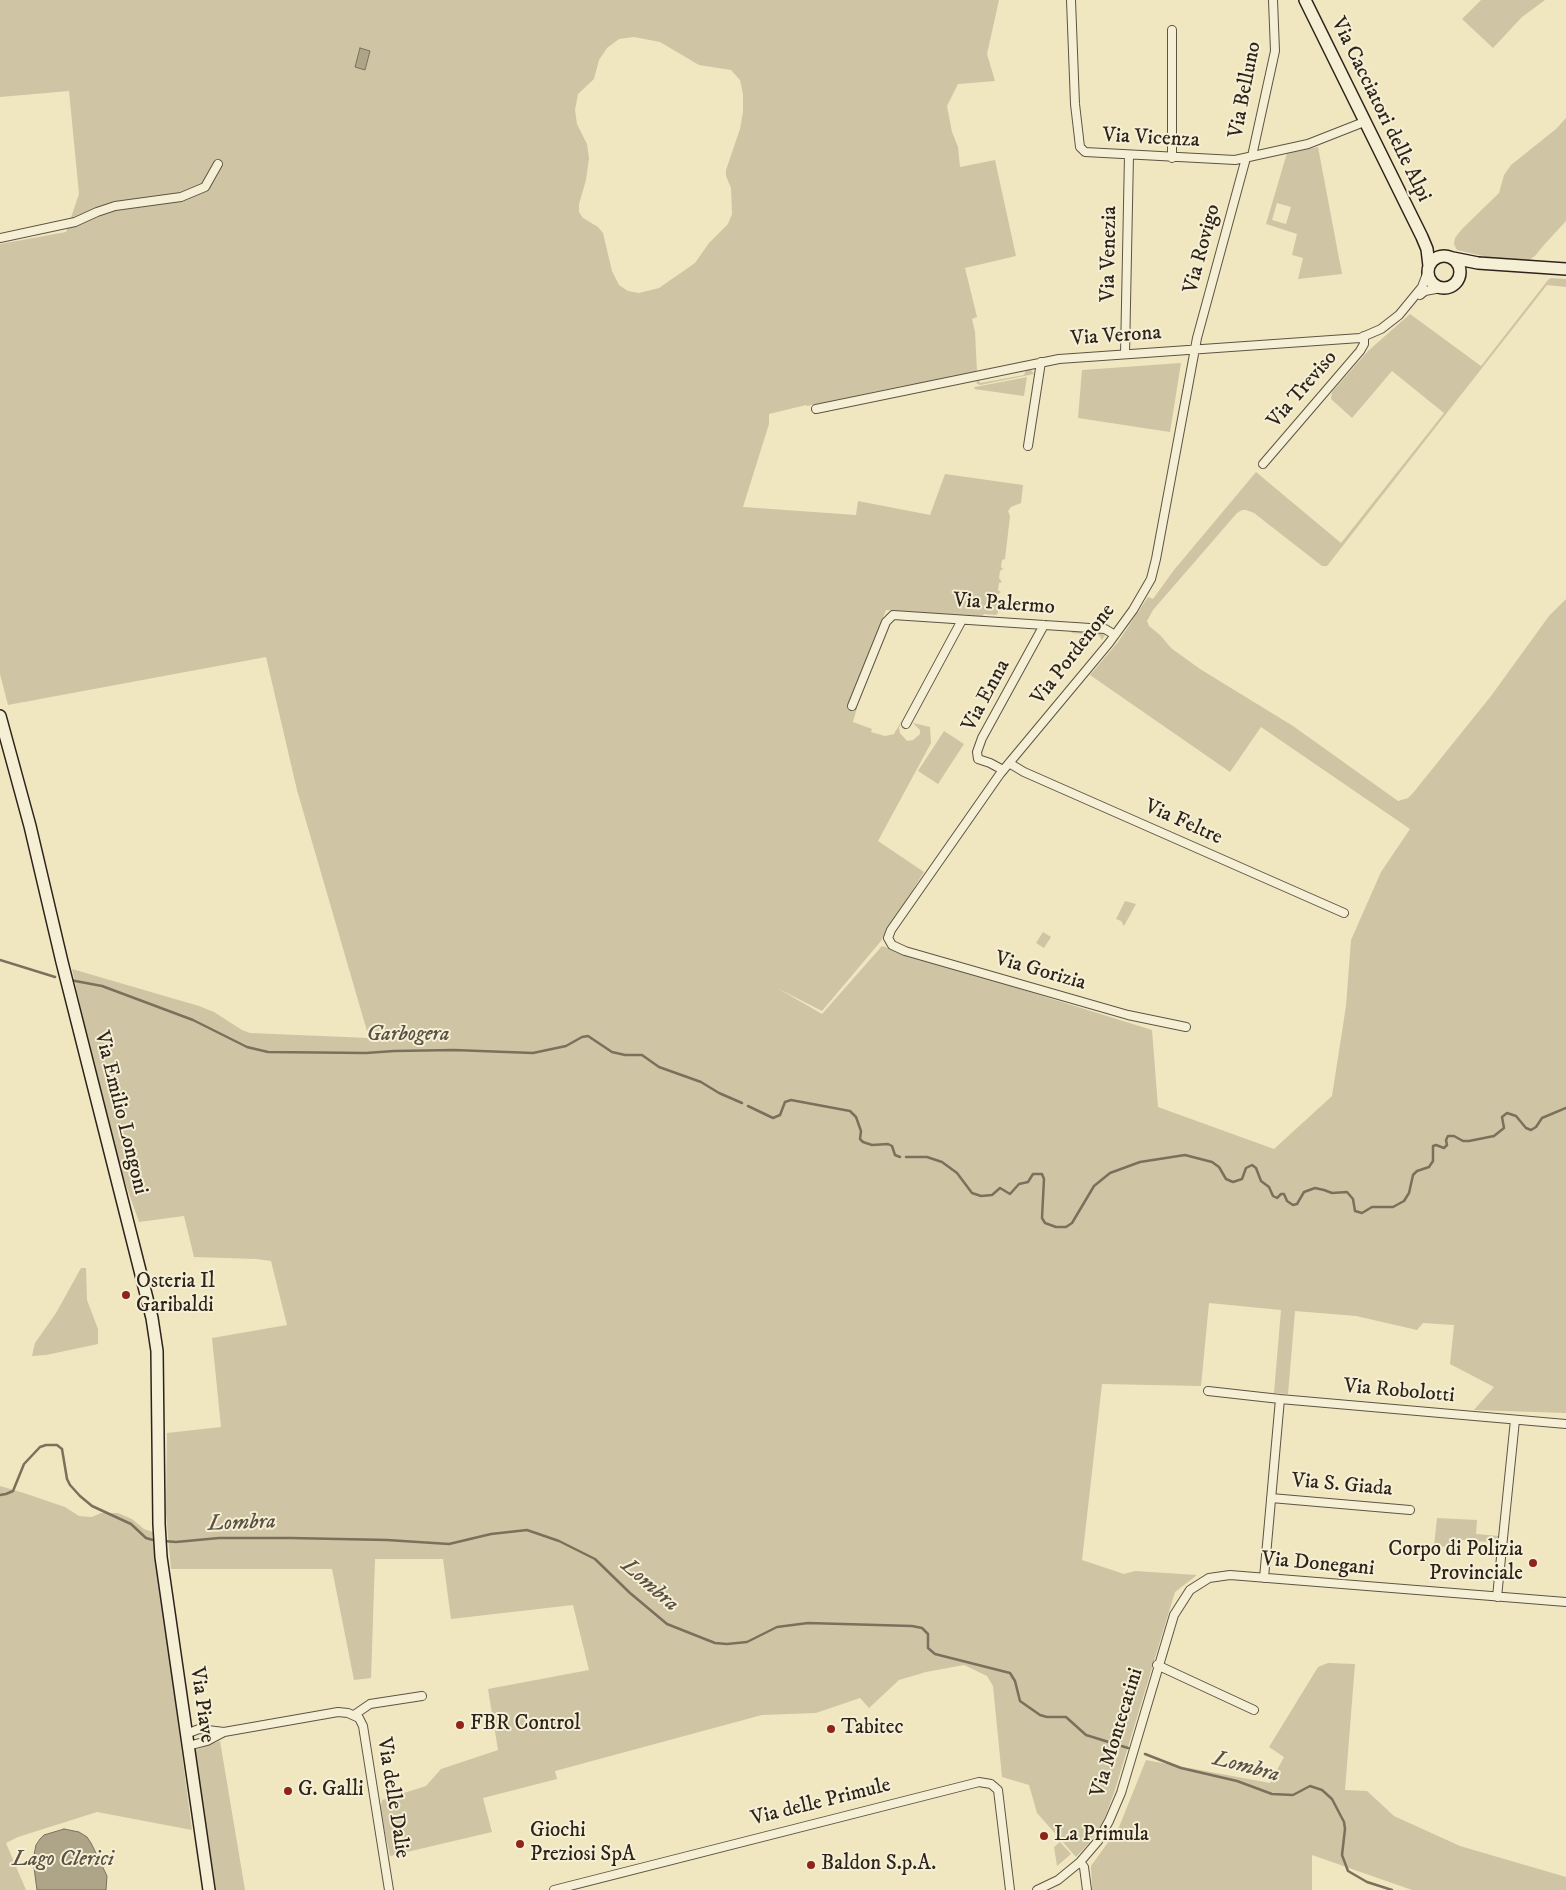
<!DOCTYPE html>
<html>
<head>
<meta charset="utf-8">
<style>
	body { margin:0 }
	canvas { display:block; background:#f0e6c0 }
</style>
</head>
<body>
<canvas width="1566" height="1890"></canvas>
<script>
const context = document.querySelector('canvas').getContext('2d');
context.lineJoin = 'round';
function paint(path, color) {
  context.fillStyle = color;
  context.fill(path, 'evenodd');
}
function shape(rows) {
  const path = new Path2D();
  for (const r of rows) {
    if (r.length === 3) {
      path.moveTo(r[0] + r[2], r[1]);
      path.arc(r[0], r[1], r[2], 0, 2 * Math.PI);
      continue;
    }
    path.moveTo(r[0], r[1]);
    for (let i = 2; i < r.length; i += 2) path.lineTo(r[i], r[i + 1]);
  }
  return path;
}
function stroke(path, color, width, dash) {
  context.strokeStyle = color;
  context.lineWidth = width;
  context.lineCap = dash ? 'butt' : 'round';
  context.setLineDash(dash || []);
  context.stroke(path);
}
function label(font, color, halo, rows, align = 'center') {
  context.font = font + ' "IM FELL DW Pica",serif';
  context.lineWidth = 4;
  context.setLineDash([]);
  context.textBaseline = 'middle';
  context.strokeStyle = halo;
  context.fillStyle = color;
  for (const [text, x, y, turn = 0] of rows) {
    context.save();
    context.translate(x, y);
    context.rotate((+turn || 0) * Math.PI / 180);
    context.textAlign = isNaN(turn) ? turn : align;
    if (halo) context.strokeText(text, 0, 0);
    context.fillText(text, 0, 0);
    context.restore();
  }
}
paint(shape([
	[0,0,999,0,987,54,995,81,958,84,947,106,952,132,958,147,960,167,995,160,1016,256,965,268,977,317,972,319,975,332,977,372,920,384,902,386,807,406,806,405,769,414,769,424,743,507,856,515,858,501,930,515,945,474,1023,485,1021,503,1011,507,1008,511,1010,516,1005,559,1002,560,1001,567,1003,569,1000,571,999,578,1002,582,999,583,998,590,1001,592,997,595,997,601,999,603,998,613,996,615,984,614,982,617,886,610,850,704,851,708,857,708,853,722,872,729,871,732,885,736,894,734,902,720,899,728,900,733,907,741,913,740,920,734,920,730,913,723,930,727,931,743,878,841,924,872,881,941,822,1011,777,988,822,1014,882,946,1152,1030,1158,1107,1274,1149,1332,1096,1346,1006,1351,940,1381,872,1410,829,1261,727,1230,772,1090,675,1118,642,1148,597,1153,599,1174,570,1256,472,1341,543,1444,413,1392,371,1352,418,1331,399,1332,392,1368,351,1410,314,1481,366,1548,280,1551,278,1566,279,1566,287,1547,285,1327,566,1322,566,1254,513,1246,510,1242,510,1237,513,1153,610,1147,621,1149,626,1160,635,1171,648,1200,669,1293,726,1398,801,1408,798,1413,793,1491,696,1549,616,1566,599,1566,1413,1474,1410,1494,1387,1450,1364,1454,1325,1423,1323,1417,1330,1356,1316,1295,1311,1288,1394,1274,1393,1281,1310,1209,1303,1201,1386,1102,1384,1082,1560,1124,1574,1135,1571,1197,1575,1175,1592,1114,1793,1103,1822,1090,1842,1076,1857,1037,1813,1029,1785,1002,1777,993,1686,987,1676,964,1665,926,1672,899,1680,869,1708,860,1698,816,1713,762,1715,555,1771,557,1779,483,1798,492,1832,390,1856,380,1810,382,1800,426,1786,441,1769,498,1750,488,1689,589,1670,573,1605,451,1619,443,1559,375,1559,371,1678,354,1680,332,1569,171,1569,166,1513,167,1433,221,1427,212,1338,287,1325,271,1261,257,1259,194,1257,184,1216,139,1222,118,1162,91,1054,72,969,199,1006,214,1012,242,1030,250,1033,369,1038,297,790,266,657,8,705,0,674,0,244,66,232,79,194,69,91,0,97],
	[634,37,660,42,699,65,731,70,740,80,743,94,743,112,740,129,726,170,726,176,731,188,732,214,728,224,709,243,695,263,659,288,639,293,628,291,619,285,612,271,603,233,598,227,583,218,579,212,579,204,586,180,589,158,587,144,577,124,575,110,578,94,594,79,599,60,607,48,619,39],
	[1481,0,1545,0,1522,17,1493,48,1462,19],
	[1566,118,1566,221,1543,246,1535,256,1529,260,1523,261,1496,259,1457,250,1454,244,1455,238,1462,229,1499,193,1504,175,1511,165,1556,129],
	[1318,147,1342,274,1298,279,1303,258,1292,255,1297,234,1266,224,1287,153],
	[1277,203,1291,207,1286,224,1272,220],
	[1181,363,1170,432,1078,418,1082,370],
	[1026,370,1031,370,1034,374,980,385,976,383,978,379,980,383,1024,375],
	[1027,377,1024,396,974,389,975,387],
	[1073,631,1101,632,1105,635,1102,640,1099,635,1071,633],
	[944,731,964,744,938,784,918,771],
	[1125,901,1136,904,1124,926,1121,921,1116,919],
	[1043,932,1051,937,1044,948,1036,943],
	[81,1268,86,1268,87,1300,98,1329,98,1344,46,1355,32,1356,35,1343,56,1313],
	[0,1486,24,1493,65,1507,79,1516,92,1517,101,1513,118,1513,132,1519,144,1529,153,1532,192,1830,97,1812,18,1837,6,1843,26,1890,0,1890],
	[1437,1518,1477,1520,1476,1534,1499,1536,1497,1541,1497,1549,1488,1542,1462,1540,1461,1548,1434,1546],
	[1328,1663,1355,1664,1345,1790,1367,1791,1394,1816,1460,1846,1566,1877,1566,1890,1412,1890,1312,1855,1312,1890,1092,1890,1091,1866,1119,1827,1146,1760,1270,1783,1284,1757,1269,1747,1318,1667],
	[220,1741,245,1890,216,1890,195,1750],
	[1060,1842,1071,1854,1057,1866,1054,1847]
]), '#cfc5a4');
const water = shape([
	[360,48,370,51,365,70,355,67,360,48],
	[64,1829,79,1832,87,1837,91,1843,107,1876,106,1890,37,1890,33,1860,36,1845,40,1839,44,1835,64,1829]
]);
paint(water, '#aea488');
stroke(water, '#7b705c', 1);
stroke(shape([
	[0,960,55,977],
	[70,980,102,986,193,1020,247,1047,268,1052,366,1053,394,1051,454,1050,533,1053,566,1046,582,1037,588,1036,612,1052,625,1055,642,1055,659,1067,701,1082,719,1093,742,1103],
	[748,1106,773,1118,780,1115,785,1102,791,1100,850,1111,856,1117,861,1131,860,1139,863,1142,872,1145,888,1144,892,1146,895,1155,900,1157],
	[906,1157,927,1157,942,1162,957,1173,972,1193,981,1196,992,1195,1000,1188,1010,1194,1019,1184,1028,1182,1033,1174,1042,1174,1044,1179,1042,1218,1045,1223,1056,1227,1066,1227,1072,1223,1094,1186,1110,1173,1140,1162,1185,1155,1212,1162,1219,1167,1226,1179,1233,1182,1242,1179,1246,1168,1252,1165,1256,1168,1261,1181,1269,1187,1273,1196,1277,1198,1281,1194,1284,1194,1287,1201,1293,1205,1297,1204,1304,1192,1315,1188,1324,1190,1332,1193,1347,1192,1353,1199,1355,1211,1362,1213,1372,1207,1393,1207,1404,1201,1409,1193,1413,1175,1417,1171,1429,1167,1433,1161,1433,1146,1436,1145,1444,1148,1447,1145,1446,1140,1448,1136,1454,1136,1463,1141,1469,1141,1494,1136,1504,1128,1502,1117,1507,1113,1516,1116,1526,1128,1531,1130,1536,1127,1542,1118,1566,1108],
	[0,1495,6,1494,13,1491,24,1464,40,1447,46,1445,57,1445,62,1449,67,1479,70,1485,80,1496,92,1506,131,1524,146,1538,153,1540],
	[164,1541,176,1542,219,1538,291,1538,387,1540,449,1544,491,1534,527,1530,559,1541,595,1559,630,1593,667,1624,715,1643,727,1644,747,1642,777,1627,808,1623,912,1626,922,1628,928,1634,928,1648,935,1654,1010,1673,1015,1681,1020,1701,1040,1715,1047,1717,1066,1717,1086,1735,1128,1748],
	[1145,1754,1181,1768,1237,1781,1272,1794,1293,1795,1310,1786,1322,1790,1332,1799,1344,1822,1345,1829,1342,1855,1348,1871,1367,1882,1392,1890]
]), '#7b705c', 2.5);
const street = shape([
	[1071,0,1075,104,1080,147,1085,152,1235,160,1308,144,1364,122],
	[1172,30,1172,158],
	[1252,156,1275,51,1273,0],
	[0,238,75,222,97,212,115,206,181,197,205,187,218,164],
	[1420,295,1425,291,1441,288],
	[1125,354,1129,155],
	[816,409,1059,359,1360,338,1381,329,1399,315,1422,287,1428,271],
	[1028,446,1041,362],
	[1263,464,1360,351,1364,344,1364,336],
	[852,706,886,622,893,615,1105,629,1115,635],
	[906,724,962,620],
	[1009,763,1024,772,1344,913],
	[1003,770,990,763,978,759,977,752,982,738,1044,625],
	[1186,1027,1128,1015,905,951,892,945,888,938,891,930,1000,774,1109,643,1133,610,1151,579,1156,559,1197,338,1246,158],
	[1208,1391,1280,1399],
	[1271,1498,1410,1510],
	[1264,1578,1280,1399,1566,1424],
	[1497,1597,1515,1420],
	[1157,1665,1254,1710],
	[354,1715,370,1704,422,1696],
	[186,1734,199,1729,224,1732],
	[188,1746,207,1741,224,1732,338,1712,348,1713,359,1718,363,1726,389,1890],
	[1080,1862,1084,1867,1087,1890],
	[554,1890,979,1782,991,1784,998,1790,1010,1890],
	[1037,1890,1058,1880,1080,1862,1098,1841,1109,1821,1121,1793,1174,1615,1190,1590,1209,1578,1230,1575,1566,1602]
]);
const secondary = shape([
	[1305,0,1422,237,1427,249,1429,266],
	[1444,272,16],
	[1453,258,1478,263,1566,269],
	[0,716,30,826,62,962,152,1318,157,1351,159,1524,161,1557,209,1890]
]);
stroke(street, '#5e5444', 10);
stroke(secondary, '#2e231b', 14);
stroke(street, '#f5efd6', 8);
stroke(secondary, '#f5efd6', 11);
for (const [x, y, r, color] of [
	[126,1295,5,"#8f2418"],
	[1533,1563,5,"#8f2418"],
	[460,1725,5,"#8f2418"],
	[831,1729,5,"#8f2418"],
	[288,1791,5,"#8f2418"],
	[1044,1836,5,"#8f2418"],
	[520,1844,5,"#8f2418"],
	[811,1865,5,"#8f2418"]
]) {
  const dot = new Path2D();
  dot.arc(x, y, r, 0, 2 * Math.PI);
  context.fillStyle = color;
  context.fill(dot);
  stroke(dot, '#f5efd6', 2);
}
label('21px', '#2e231b', '#f5efd6', [
	["Via Belluno",1246,90,-79],
	["Via Cacciatori delle Alpi",1380,110,64],
	["Via Vicenza",1151,139,3],
	["Via Rovigo",1203,249,-75],
	["Via Venezia",1110,254,-89],
	["Via Verona",1116,337,-4],
	["Via Treviso",1303,390,-49],
	["Via Palermo",1004,605,4],
	["Via Pordenone",1074,655,-52],
	["Via Enna",987,696,-62],
	["Via Feltre",1183,823,24],
	["Via Gorizia",1040,972,16],
	["Via Emilio Longoni",120,1113,76],
	["Via Robolotti",1399,1392,5],
	["Via S. Giada",1342,1486,5],
	["Via Donegani",1318,1565,5],
	["Via Piave",201,1705,82],
	["Via Montecatini",1118,1733,-73],
	["Via delle Dalie",392,1798,81],
	["Via delle Primule",821,1803,-14]
]);
label('21px', '#2e231b', '#f5efd6', [
	["Osteria Il",136,1283],
	["Garibaldi",136,1307],
	["Corpo di Polizia",1523,1551,"right"],
	["Provinciale",1523,1575,"right"],
	["FBR Control",470,1725],
	["Tabitec",841,1729],
	["G. Galli",298,1791],
	["Giochi",530,1832],
	["Preziosi SpA",530,1856],
	["La Primula",1054,1836],
	["Baldon S.p.A.",821,1865]
], 'left');
label('italic 22px', '#5b5041', '#f5efd6', [
	["Garbogera",408,1035],
	["Lombra",242,1524,-2],
	["Lombra",649,1586,41],
	["Lombra",1246,1768,15],
	["Lago Clerici",63,1860]
]);
</script>
</body>
</html>
